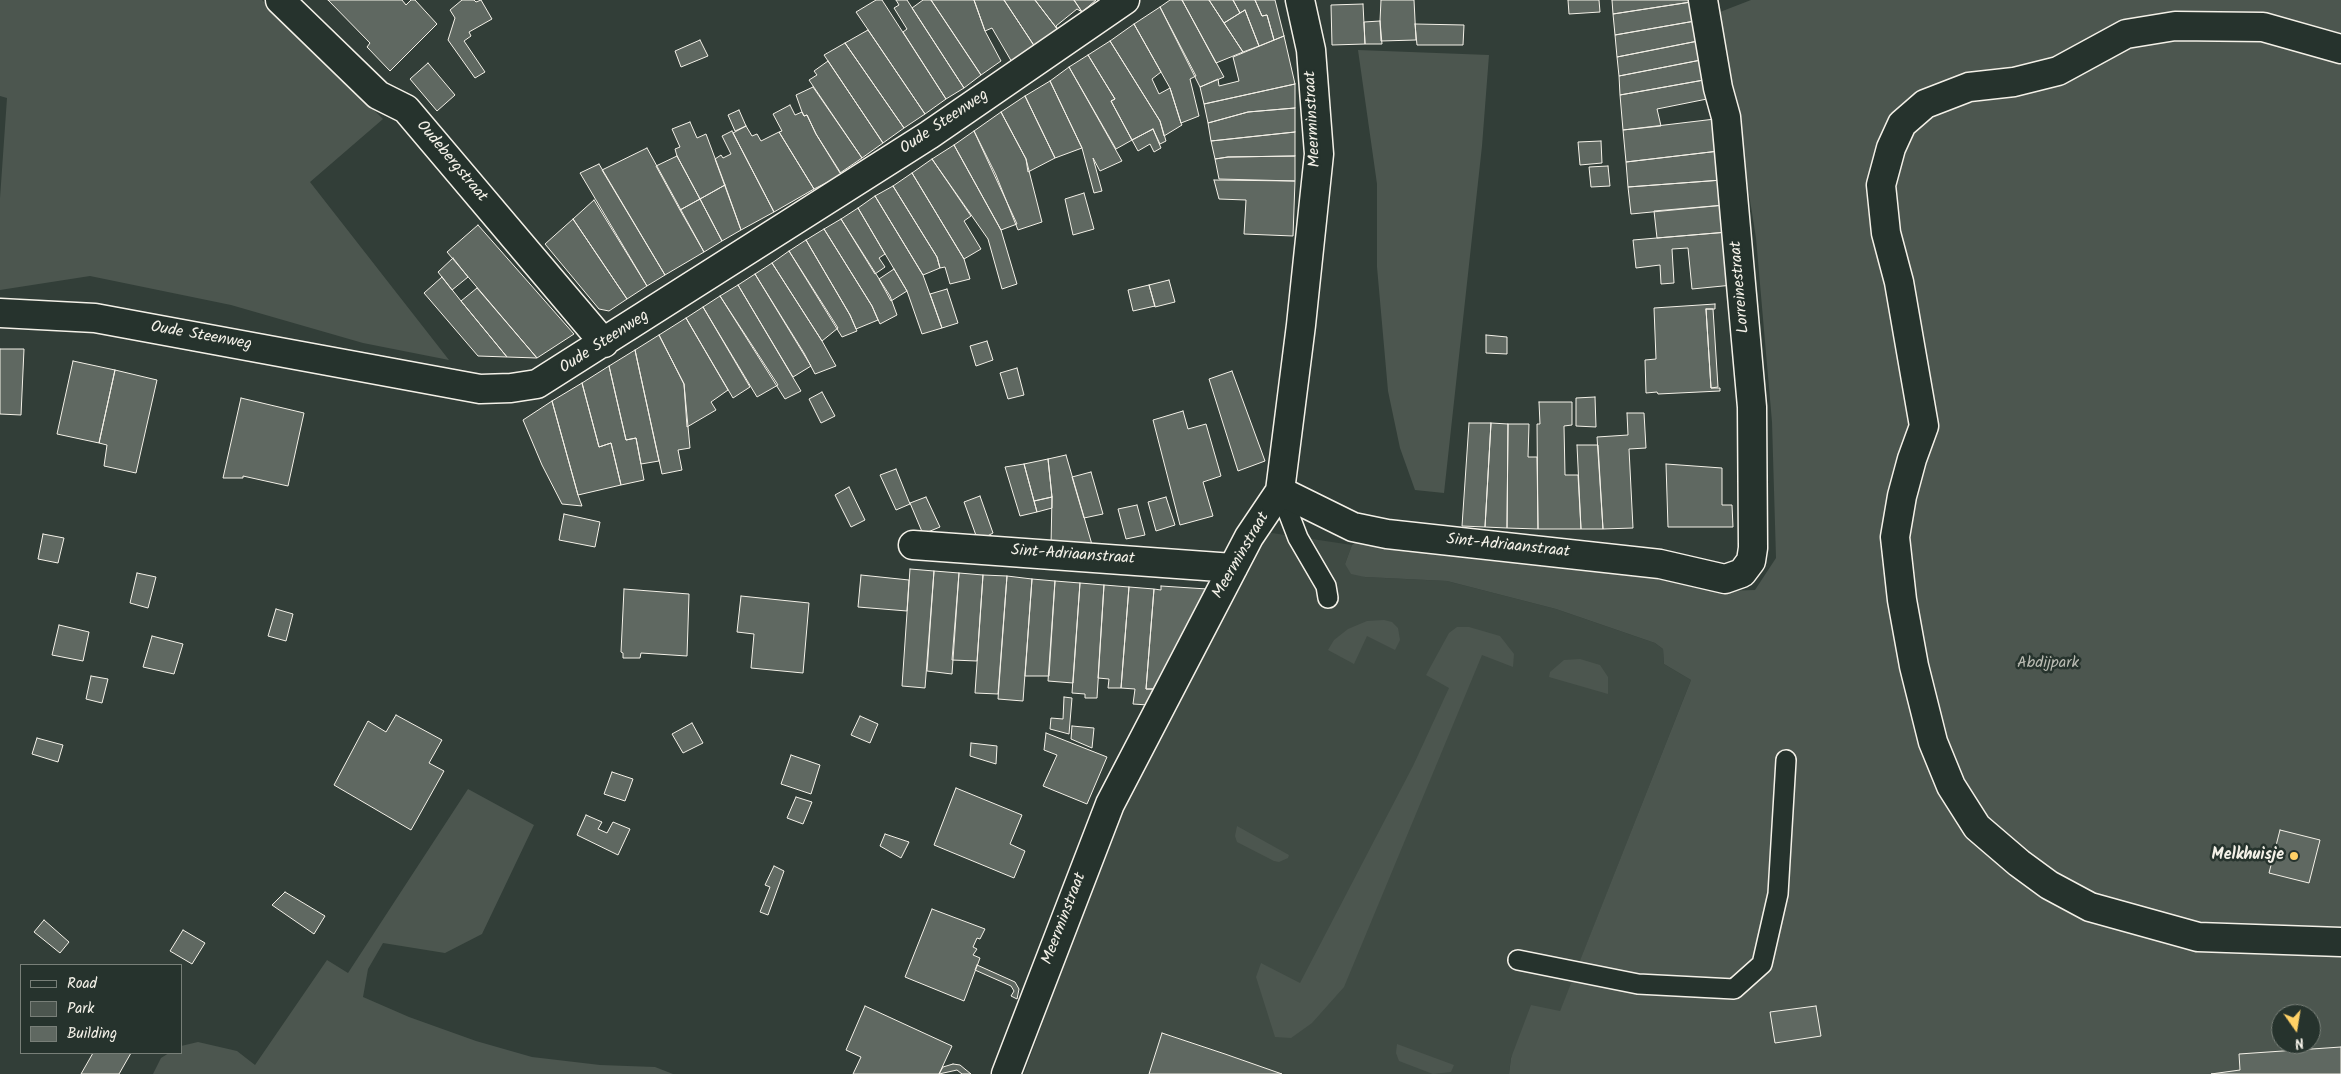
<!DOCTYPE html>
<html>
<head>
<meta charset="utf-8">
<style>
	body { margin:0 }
	#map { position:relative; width:2341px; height:1074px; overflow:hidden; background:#323e38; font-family:Kalam,sans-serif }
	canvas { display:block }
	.legend { position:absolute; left:20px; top:964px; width:162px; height:90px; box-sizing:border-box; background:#26332d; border:1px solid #787f78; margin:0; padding:6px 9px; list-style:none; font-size:15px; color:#f4f1e8 }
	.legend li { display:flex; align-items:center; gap:10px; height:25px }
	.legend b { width:25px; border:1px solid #787f78 }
	.north { position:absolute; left:2271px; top:1004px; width:50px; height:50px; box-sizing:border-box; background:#26332d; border:1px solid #787f78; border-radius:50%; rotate:167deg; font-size:14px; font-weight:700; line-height:20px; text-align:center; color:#f4f1e8 }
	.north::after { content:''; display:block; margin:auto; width:18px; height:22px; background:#ffd166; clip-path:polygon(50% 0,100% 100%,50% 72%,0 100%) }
</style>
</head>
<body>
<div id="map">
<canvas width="2341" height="1074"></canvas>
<ul class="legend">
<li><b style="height:6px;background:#26332d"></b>Road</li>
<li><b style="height:14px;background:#4c564f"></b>Park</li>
<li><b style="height:14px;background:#5f6861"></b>Building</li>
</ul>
<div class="north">N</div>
</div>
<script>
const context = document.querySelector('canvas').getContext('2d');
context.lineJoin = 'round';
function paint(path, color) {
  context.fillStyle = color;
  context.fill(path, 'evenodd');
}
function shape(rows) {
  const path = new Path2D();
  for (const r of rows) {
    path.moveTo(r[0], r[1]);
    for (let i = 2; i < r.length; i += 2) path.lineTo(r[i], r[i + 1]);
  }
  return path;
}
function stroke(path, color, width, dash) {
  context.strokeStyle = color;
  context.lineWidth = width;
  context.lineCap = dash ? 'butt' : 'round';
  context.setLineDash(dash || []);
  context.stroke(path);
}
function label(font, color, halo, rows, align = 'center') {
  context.font = font + ' Kalam,sans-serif';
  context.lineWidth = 5;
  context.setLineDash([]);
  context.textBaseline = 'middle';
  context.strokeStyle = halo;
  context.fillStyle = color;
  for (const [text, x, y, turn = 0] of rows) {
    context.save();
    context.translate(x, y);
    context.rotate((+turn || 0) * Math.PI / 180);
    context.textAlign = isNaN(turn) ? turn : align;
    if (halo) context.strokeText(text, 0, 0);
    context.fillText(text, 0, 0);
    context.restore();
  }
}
paint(shape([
	[1272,533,1352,545,1345,564,1365,577,1447,581,1556,609,1655,643,1663,649,1664,664,1691,680,1560,1012,1511,1057,1509,1074,1024,1074,1109,840,1259,534]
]), '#404b44');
paint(shape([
	[0,0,262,0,383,119,310,182,449,360,363,343,231,305,90,276,0,290,0,198,7,98,0,96],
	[1751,0,2341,0,2341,1074,1509,1074,1511,1058,1531,1005,1560,1011,1691,680,1664,664,1663,649,1655,643,1556,609,1447,581,1365,577,1351,574,1345,564,1352,545,1358,540,1617,572,1724,591,1755,590,1776,558,1772,422,1756,238,1720,12],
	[2281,1014,2311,1014,2311,1044,2281,1044],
	[1358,50,1489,55,1482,146,1444,493,1415,490,1400,448,1388,391,1377,267,1377,184],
	[1384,620,1392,622,1398,628,1400,640,1395,650,1367,636,1354,664,1328,650,1334,640,1348,629,1367,621],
	[1457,627,1469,627,1500,636,1514,654,1513,667,1482,655,1344,987,1312,1023,1291,1038,1275,1037,1256,977,1261,963,1300,983,1413,766,1449,688,1426,675,1449,633],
	[1580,659,1600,665,1608,677,1608,694,1549,677,1550,672,1564,660],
	[468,789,534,825,482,934,445,953,383,943,368,969,363,997,409,1017,476,1041,532,1057,600,1065,655,1067,673,1074,153,1074,161,1058,169,1053,181,1053,181,1046,198,1042,237,1051,255,1065,327,960,348,973],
	[1237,826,1289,855,1288,858,1279,862,1274,861,1237,842,1235,836],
	[1397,1044,1454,1065,1451,1072,1433,1074,1399,1061,1396,1053]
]), '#4c564f');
const building = shape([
	[328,0,402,0,406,5,411,0,415,0,437,24,390,71,367,47,370,43,328,0],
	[462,0,474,0,476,2,481,0,492,19,469,32,471,36,464,41,485,72,475,78,448,40,455,18,450,10,462,0],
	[876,0,882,0,946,99,925,114,856,12,876,0],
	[896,0,907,0,964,88,946,99,903,32,907,29,894,8,899,5,896,0],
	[923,0,931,0,981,75,964,88,912,8,923,0],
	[931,0,974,0,985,31,1001,61,981,75,931,0],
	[974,0,1004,0,1035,47,1013,64,992,28,985,31,974,0],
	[1004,0,1035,0,1058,30,1035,47,1004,0],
	[1035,0,1074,0,1082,12,1077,9,1056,26,1058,30,1035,0],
	[1074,0,1096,0,1082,12,1074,0],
	[1170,0,1182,0,1224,77,1200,87,1160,7,1170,0],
	[1182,0,1209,0,1243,52,1216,63,1182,0],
	[1209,0,1233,0,1240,13,1224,23,1209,0],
	[1233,0,1255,0,1262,16,1267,15,1274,40,1259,46,1245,10,1240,13,1233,0],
	[1255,0,1275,0,1284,36,1274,40,1267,15,1262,16,1255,0],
	[1381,0,1414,0,1416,40,1381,41,1380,21,1381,0],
	[1568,0,1599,0,1600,12,1569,14,1568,0],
	[1612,0,1691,0,1691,2,1613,14,1612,0],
	[1691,2,1695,21,1615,35,1613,14,1691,2],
	[1363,4,1365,44,1332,45,1331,5,1363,4],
	[1160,7,1196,76,1190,79,1199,116,1181,123,1170,88,1134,24,1160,7],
	[1245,10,1259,46,1243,52,1224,23,1245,10],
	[1380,21,1382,44,1365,44,1364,22,1380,21],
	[1695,21,1698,41,1617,57,1615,35,1695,21],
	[1134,24,1161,72,1152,79,1159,94,1170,88,1181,123,1182,125,1164,136,1160,121,1110,41,1134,24],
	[1415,24,1464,25,1463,45,1417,45,1415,24],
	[868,30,925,114,904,128,845,43,868,30],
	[1284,36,1295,84,1204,104,1200,87,1218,79,1219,86,1239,81,1233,57,1284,36],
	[700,40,708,56,681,67,675,51,700,40],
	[1110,41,1160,121,1166,141,1160,144,1153,129,1132,140,1111,101,1115,99,1088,55,1110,41],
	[1698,41,1701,60,1619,76,1617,57,1698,41],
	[845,43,904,128,883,143,824,55,845,43],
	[1088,55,1115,99,1111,101,1132,140,1116,149,1069,67,1088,55],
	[1701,60,1704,80,1620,95,1619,76,1701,60],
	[828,61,883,143,862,158,809,80,817,75,814,71,828,61],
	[428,63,455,95,437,111,410,79,428,63],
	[1069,67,1122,161,1100,171,1093,158,1102,191,1094,193,1082,148,1050,81,1069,67],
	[1704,80,1707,99,1657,109,1661,126,1623,130,1620,95,1704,80],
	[1050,81,1082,148,1055,158,1025,96,1050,81],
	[1295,84,1295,108,1248,112,1208,123,1204,104,1295,84],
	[813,87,862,158,840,173,816,134,807,115,804,116,802,112,796,95,813,87],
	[1025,96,1055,158,1028,172,1026,159,1001,112,1025,96],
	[790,105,795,115,802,112,804,116,807,115,816,134,842,175,814,189,779,132,782,131,773,114,790,105],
	[1295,108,1295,132,1211,141,1208,123,1248,112,1295,108],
	[739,110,746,126,735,131,728,115,739,110],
	[1001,112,1026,159,1042,222,1018,230,996,175,974,131,1001,112],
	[1715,119,1719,151,1626,162,1623,130,1715,119],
	[690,122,697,138,706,134,725,185,700,199,677,156,675,149,680,147,672,129,690,122],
	[746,126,752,136,757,134,761,141,779,132,814,189,774,212,733,133,746,126],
	[1153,129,1161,148,1154,152,1150,144,1138,151,1132,140,1153,129],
	[732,131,774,212,741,230,715,159,721,155,723,158,731,154,722,136,732,131],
	[974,131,1017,224,1001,230,954,145,974,131],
	[1295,132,1295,156,1228,157,1215,159,1211,141,1295,132],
	[1601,141,1602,163,1580,165,1578,142,1601,141],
	[954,145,1001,230,1017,284,1002,289,988,239,932,159,954,145],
	[647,148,704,252,665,275,602,170,647,148],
	[1719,151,1722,180,1628,187,1626,162,1719,151],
	[677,156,700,199,680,210,656,166,677,156],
	[1295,156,1295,181,1219,179,1215,159,1228,157,1295,156],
	[932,159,971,216,964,221,981,249,964,259,912,173,932,159],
	[599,164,665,275,647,286,580,173,599,164],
	[1608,166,1610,186,1591,187,1589,167,1608,166],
	[912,173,964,259,970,279,950,284,945,267,940,268,937,257,893,186,912,173],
	[1214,180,1295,181,1293,236,1244,234,1246,200,1219,199,1214,180],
	[1722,180,1725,205,1631,214,1628,187,1722,180],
	[725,185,741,230,722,241,700,199,725,185],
	[893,186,937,257,940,268,923,275,875,196,893,186],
	[1084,193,1094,229,1073,235,1065,199,1084,193],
	[875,196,923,275,942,328,922,334,907,291,858,208,875,196],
	[700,199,722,241,704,252,680,210,700,199],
	[594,200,647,286,627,299,573,219,594,200],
	[1725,205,1728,232,1657,238,1654,211,1725,205],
	[858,208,885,254,879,258,885,267,875,274,841,219,858,208],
	[573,219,627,299,609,311,599,309,545,244,573,219],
	[841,219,890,296,897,315,880,324,872,306,824,229,841,219],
	[478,225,574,334,537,358,447,252,478,225],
	[824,229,872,306,878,320,856,329,850,315,806,240,824,229],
	[1728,232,1733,285,1692,289,1688,248,1672,249,1674,283,1661,284,1660,265,1636,268,1633,240,1728,232],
	[806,240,850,315,857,331,842,337,789,251,806,240],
	[789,251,838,328,822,341,772,263,789,251],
	[453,258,468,277,452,290,438,272,453,258],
	[772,263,822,341,836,366,815,374,804,353,755,274,772,263],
	[894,269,907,291,891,301,879,279,894,269],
	[755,274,811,366,793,377,738,285,755,274],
	[442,277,461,301,507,357,478,356,424,293,442,277],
	[1169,280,1175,302,1155,307,1149,285,1169,280],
	[738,285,801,391,785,399,720,296,738,285],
	[1149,285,1155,306,1133,311,1128,290,1149,285],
	[477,288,537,358,507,357,461,301,477,288],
	[947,289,958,323,942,328,930,294,947,289],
	[720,296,778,385,757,397,703,307,720,296],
	[1715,304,1715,309,1706,309,1711,388,1720,388,1720,391,1658,394,1657,392,1646,393,1645,360,1656,359,1654,308,1715,304],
	[703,307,750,387,733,398,686,318,703,307],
	[1706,309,1713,309,1718,387,1711,388,1706,309],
	[686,318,728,390,711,402,716,410,687,427,684,384,659,335,686,318],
	[659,335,684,384,690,448,678,450,682,470,662,474,635,350,659,335],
	[1486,335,1507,337,1507,354,1486,353,1486,335],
	[987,341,993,360,976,366,970,346,987,341],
	[0,349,24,349,21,415,0,414,0,349],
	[635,350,659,461,641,464,636,438,626,440,609,366,635,350],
	[73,361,115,370,99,443,57,434,73,361],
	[609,366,626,440,636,438,644,480,621,485,611,443,599,447,582,383,609,366],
	[1017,368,1024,395,1008,399,1000,373,1017,368],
	[115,370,157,380,136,473,104,466,107,445,99,443,115,370],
	[1232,371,1265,461,1238,471,1209,379,1232,371],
	[582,383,599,447,611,443,621,485,578,495,552,401,582,383],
	[822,392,835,416,821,423,809,399,822,392],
	[1595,397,1596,427,1576,426,1576,398,1595,397],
	[241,398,304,413,288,486,243,476,243,478,223,478,241,398],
	[552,401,578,495,582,506,562,504,542,465,523,420,552,401],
	[1539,402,1572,402,1572,425,1564,426,1565,475,1578,475,1581,529,1538,529,1537,424,1540,424,1539,402],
	[1183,411,1188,429,1206,424,1221,476,1203,482,1213,516,1180,525,1153,420,1183,411],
	[1627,413,1644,413,1646,448,1629,449,1633,528,1603,529,1597,437,1628,435,1627,413],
	[1469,423,1491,423,1485,527,1462,526,1469,423],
	[1491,423,1508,424,1507,528,1485,527,1491,423],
	[1508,424,1529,424,1528,457,1537,457,1538,529,1507,528,1508,424],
	[1577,445,1598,445,1603,529,1581,529,1577,445],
	[1066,455,1093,548,1051,545,1052,497,1048,459,1066,455],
	[1048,459,1052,497,1034,501,1024,464,1048,459],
	[1024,464,1037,512,1020,516,1005,467,1024,464],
	[1666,464,1722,468,1722,505,1732,505,1733,527,1668,527,1666,464],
	[896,469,910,504,896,510,880,475,896,469],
	[1091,472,1103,514,1084,518,1072,477,1091,472],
	[849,487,865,520,851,527,835,495,849,487],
	[980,496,993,533,978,541,964,502,980,496],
	[926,497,940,527,923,534,910,503,926,497],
	[1052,497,1052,508,1037,512,1034,501,1052,497],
	[1166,497,1175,525,1156,531,1148,502,1166,497],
	[1137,505,1145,535,1126,539,1118,509,1137,505],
	[564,514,600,522,595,547,559,540,564,514],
	[43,534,64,538,58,563,38,559,43,534],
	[910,569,934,571,925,688,902,686,910,569],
	[934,571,959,573,952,674,927,671,934,571],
	[137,573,156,577,148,608,130,603,137,573],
	[959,573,983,575,977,661,952,660,959,573],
	[861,575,909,580,907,611,858,607,861,575],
	[983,575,1007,576,998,694,975,693,983,575],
	[1007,576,1032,579,1023,701,998,699,1007,576],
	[1032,579,1055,581,1049,676,1025,676,1032,579],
	[1055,581,1080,583,1073,683,1048,681,1055,581],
	[1080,583,1104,585,1097,698,1085,698,1085,694,1072,693,1080,583],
	[1104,585,1129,587,1121,688,1108,688,1109,679,1098,678,1104,585],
	[1161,586,1207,589,1155,689,1146,689,1154,589,1161,590,1161,586],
	[1129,587,1154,589,1146,689,1155,689,1148,705,1133,704,1135,689,1121,688,1129,587],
	[624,589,689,594,687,656,641,653,640,658,623,658,623,653,621,652,624,589],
	[741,596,809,603,803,673,751,668,754,634,737,632,741,596],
	[276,609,293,614,286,641,268,636,276,609],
	[59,625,89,632,83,661,52,655,59,625],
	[152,636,183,644,174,674,143,667,152,636],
	[91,676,108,679,102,703,86,699,91,676],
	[1064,697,1072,698,1069,734,1050,729,1051,718,1063,719,1064,697],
	[396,715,442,740,429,763,444,771,411,830,334,785,368,721,386,732,396,715],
	[860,716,878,724,870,743,851,735,860,716],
	[692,723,703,743,683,753,672,734,692,723],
	[1072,726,1094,728,1092,748,1071,739,1072,726],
	[1046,733,1107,757,1087,804,1043,786,1057,755,1044,750,1046,733],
	[37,738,63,745,58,762,32,754,37,738],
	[971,743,997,746,996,764,970,756,971,743],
	[791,755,820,765,811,794,781,784,791,755],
	[612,772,633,779,625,801,604,794,612,772],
	[956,788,1022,815,1010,844,1025,851,1014,878,934,845,956,788],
	[796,797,812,802,803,824,787,818,796,797],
	[586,815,602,822,598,829,607,833,613,822,630,829,618,855,577,835,586,815],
	[2280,830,2320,840,2309,883,2269,873,2280,830],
	[885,834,909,842,901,858,880,846,885,834],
	[774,866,784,871,768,915,760,912,770,887,765,885,774,866],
	[285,892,325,916,314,934,272,905,285,892],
	[932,909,985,929,980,939,977,938,973,947,977,949,973,955,980,958,964,1001,905,977,932,909],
	[44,920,69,942,60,953,34,932,44,920],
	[183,930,205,943,192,964,170,951,183,930],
	[977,965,1015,982,1019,989,1017,999,1011,996,1014,991,1011,986,975,970,977,965],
	[865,1006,952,1046,939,1074,853,1074,861,1057,846,1050,865,1006],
	[1816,1006,1821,1036,1775,1043,1770,1012,1816,1006],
	[1162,1033,1225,1054,1282,1074,1149,1074,1162,1033],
	[2341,1047,2341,1074,2211,1074,2240,1070,2239,1054,2341,1047],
	[93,1053,131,1053,119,1074,81,1074,93,1053],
	[953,1064,960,1065,971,1074,962,1074,957,1070,939,1074,943,1067,953,1064]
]);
paint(building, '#5f6861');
stroke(building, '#f4f1e8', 1);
const lane = shape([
	[1280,491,1298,538,1326,586,1328,598],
	[1518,960,1638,984,1734,989,1762,964,1778,894,1786,760]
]);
const street = shape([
	[280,0,378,95,406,109,604,343],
	[2341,49,2263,27,2175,26,2126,34,2058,71,2014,82,1969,87,1925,104,1902,124,1891,148,1881,185,1886,233,1899,282,1924,426,1912,459,1902,496,1895,537,1902,600,1914,666,1933,742,1951,786,1977,827,2019,863,2049,885,2090,907,2198,937,2341,942],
	[0,313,95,318,480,389,511,388,537,384,929,135,1125,0],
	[1280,491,1353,527,1387,534,1660,564,1725,579,1742,573,1751,561,1753,548,1752,407,1726,117,1718,88,1703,0],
	[913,545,1233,568],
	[1006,1074,1110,804,1249,537,1280,491,1301,325,1319,154,1311,50,1300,0]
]);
stroke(lane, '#f4f1e8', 22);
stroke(street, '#f4f1e8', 31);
stroke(lane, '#26332d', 19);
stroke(street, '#26332d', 28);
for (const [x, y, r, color] of [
	[2294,856,5,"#ffd166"]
]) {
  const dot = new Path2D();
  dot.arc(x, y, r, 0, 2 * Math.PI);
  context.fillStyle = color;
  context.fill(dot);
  stroke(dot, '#26332d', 2);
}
label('16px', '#f4f1e8', '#26332d', [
	["Meerminstraat",1314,119,-93],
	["Oude Steenweg",945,123,-34],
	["Oudebergstraat",451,162,50],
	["Lorreinestraat",1741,287,-95],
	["Oude Steenweg",201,337,10],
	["Oude Steenweg",605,343,-33],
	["Sint-Adriaanstraat",1508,547,6],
	["Sint-Adriaanstraat",1073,556,4],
	["Meerminstraat",1242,556,-60],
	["Meerminstraat",1065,919,-69]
]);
label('16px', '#b9bbb2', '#26332d', [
	["Abdijpark",2048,664]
]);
label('bold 16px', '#f4f1e8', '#26332d', [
	["Melkhuisje",2284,856]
], 'right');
</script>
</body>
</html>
